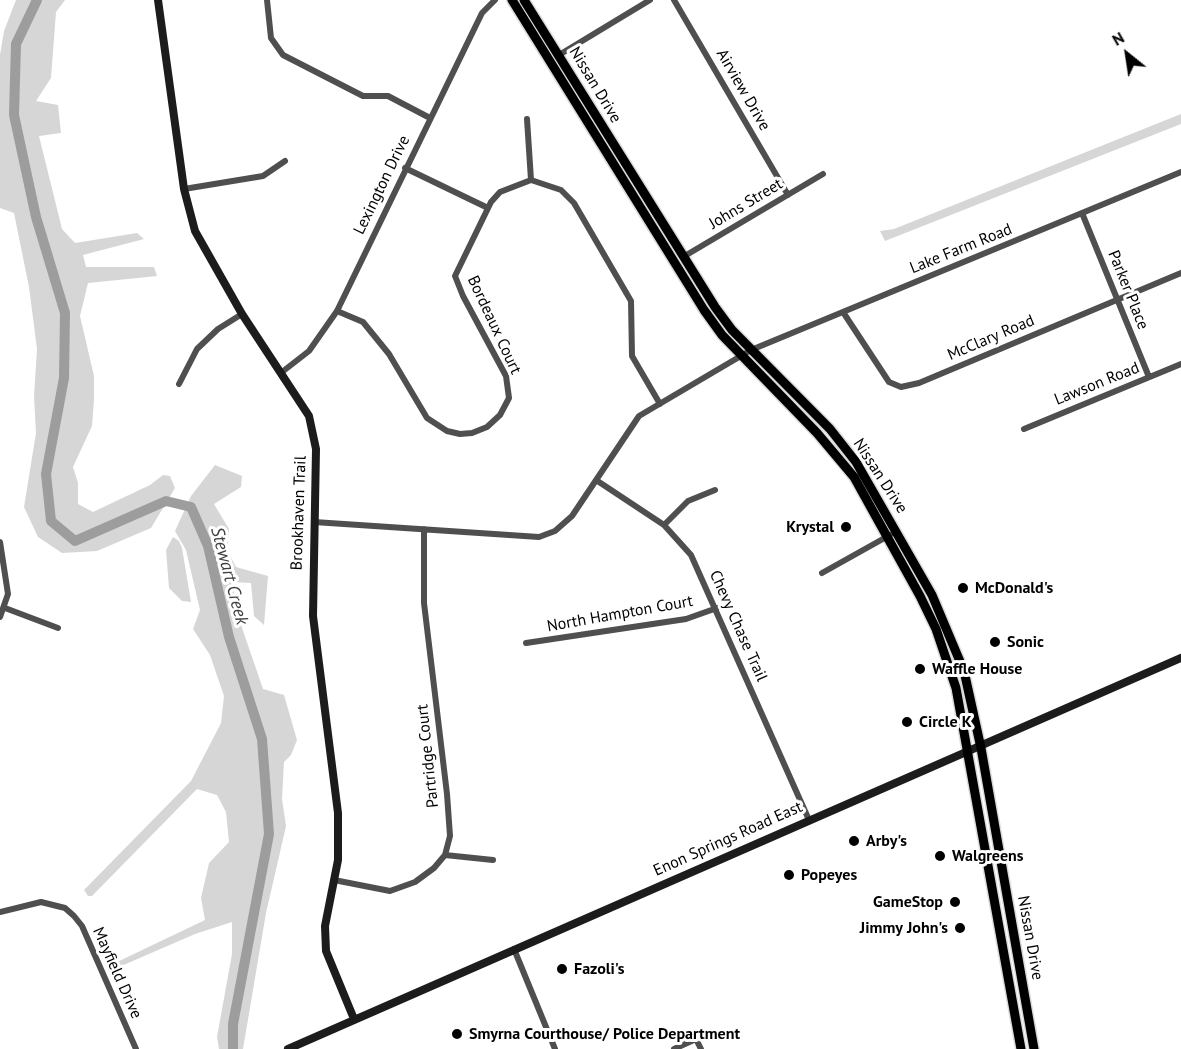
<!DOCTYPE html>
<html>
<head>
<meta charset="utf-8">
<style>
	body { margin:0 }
	#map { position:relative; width:1181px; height:1049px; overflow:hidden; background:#fff; font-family:"PT Sans",sans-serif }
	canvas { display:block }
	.north { position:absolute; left:1097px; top:24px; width:60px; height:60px; -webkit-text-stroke:4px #fff; paint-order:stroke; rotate:330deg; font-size:16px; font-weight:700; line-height:24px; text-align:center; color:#000 }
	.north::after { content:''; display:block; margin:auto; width:21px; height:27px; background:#000; clip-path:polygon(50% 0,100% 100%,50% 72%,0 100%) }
</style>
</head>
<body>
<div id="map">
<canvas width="1181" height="1049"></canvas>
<div class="north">N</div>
</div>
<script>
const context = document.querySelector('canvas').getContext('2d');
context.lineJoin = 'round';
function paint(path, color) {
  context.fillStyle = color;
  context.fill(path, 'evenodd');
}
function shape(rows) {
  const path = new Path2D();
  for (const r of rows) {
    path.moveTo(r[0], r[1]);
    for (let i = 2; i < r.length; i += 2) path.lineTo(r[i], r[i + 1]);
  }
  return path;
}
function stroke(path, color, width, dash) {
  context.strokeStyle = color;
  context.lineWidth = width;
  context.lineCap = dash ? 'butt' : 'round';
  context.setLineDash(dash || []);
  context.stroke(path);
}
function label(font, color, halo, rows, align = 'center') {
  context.font = font + ' "PT Sans",sans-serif';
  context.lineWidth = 6;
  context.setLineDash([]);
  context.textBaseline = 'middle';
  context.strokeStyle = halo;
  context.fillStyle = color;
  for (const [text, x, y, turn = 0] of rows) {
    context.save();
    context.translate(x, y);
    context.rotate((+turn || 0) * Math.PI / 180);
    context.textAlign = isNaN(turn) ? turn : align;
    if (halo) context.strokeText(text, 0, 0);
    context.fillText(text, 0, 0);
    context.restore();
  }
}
paint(shape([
	[16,0,65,0,56,12,51,78,36,101,58,105,61,133,39,136,62,229,75,243,137,233,144,239,83,255,86,267,154,267,157,276,88,283,80,316,94,376,94,399,92,426,73,467,78,483,78,504,93,512,150,485,163,475,170,476,175,488,151,528,97,551,62,553,38,537,24,507,36,433,34,397,37,349,29,287,14,213,0,208,0,55,4,31],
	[1181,114,1181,124,885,241,880,231,894,229],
	[215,465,242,476,241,487,214,504,229,529,227,550,236,567,268,576,264,625,254,616,251,583,232,582,240,622,263,689,284,695,297,740,291,755,284,762,282,799,286,826,266,913,243,1049,219,1049,217,1037,232,954,232,922,195,934,119,967,115,963,205,920,201,898,209,863,229,842,226,812,217,795,197,789,92,896,88,896,84,890,191,781,221,723,224,696,210,655,193,629,200,610,186,550,175,531,191,496],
	[173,537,179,541,182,548,191,602,182,601,169,588,166,550]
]), '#d6d6d6');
stroke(shape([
	[37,0,16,44,14,115,36,217,65,313,64,378,46,474,51,521,75,541,166,501,191,507,208,546,229,637,262,739,269,834,233,1024,233,1049]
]), '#9d9d9d', 10);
const primary = shape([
	[512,0,704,310,722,335,817,433,854,477,920,596,936,629,956,688,1021,1049],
	[524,0,715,307,732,330,830,429,856,462,932,595,964,671,981,748,1034,1049]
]);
stroke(primary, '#dbdbdb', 12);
stroke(shape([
	[267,0,271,38,283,55,363,96,388,96,430,118],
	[674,0,788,195],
	[559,55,650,0],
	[527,119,531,180],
	[405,168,488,208],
	[184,189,263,176,285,161],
	[1082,213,1149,377],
	[683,257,823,174],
	[337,311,363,322,389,354,427,418,447,431,460,434,472,433,487,427,500,415,509,398,506,376,463,296,455,276,491,202,500,192,531,180,561,190,574,203,631,301,632,356,660,404],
	[843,312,889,382,901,387,919,383,1181,273],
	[282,372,309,351,337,311,482,13,495,0],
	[179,384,197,349,218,329,242,314],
	[1024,429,1181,364],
	[596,480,664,525,691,555,809,820],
	[314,522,539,537,555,531,572,516,639,416,751,350,1181,172],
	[664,525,688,501,715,490],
	[0,542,8,594,0,617],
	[822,573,890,535],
	[5,608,58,628],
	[526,643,686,619,717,608],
	[445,855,493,860],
	[334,880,390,891,415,882,434,868,445,855,450,836,447,794,424,603,424,529],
	[0,912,41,902,65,908,74,916,82,926,136,1049],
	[514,949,555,1049],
	[674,1049,696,1039,701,1049]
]), '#4f4f4f', 6);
stroke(shape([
	[158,0,184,189,195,231,242,314,309,416,316,449,313,616,338,813,338,860,325,926,326,951,354,1019],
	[288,1049,1181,658]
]), '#1c1c1c', 8);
stroke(primary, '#000', 9);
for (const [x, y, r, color] of [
	[846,527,6,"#000"],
	[963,588,6,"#000"],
	[995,642,6,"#000"],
	[920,669,6,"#000"],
	[907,722,6,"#000"],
	[854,841,6,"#000"],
	[940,856,6,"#000"],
	[789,875,6,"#000"],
	[955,902,6,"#000"],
	[960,928,6,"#000"],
	[562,969,6,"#000"],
	[457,1034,6,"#000"]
]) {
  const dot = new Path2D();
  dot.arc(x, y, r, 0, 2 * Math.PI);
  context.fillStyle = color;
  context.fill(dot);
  stroke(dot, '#fff', 2);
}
label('16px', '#000', '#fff', [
	["Nissan Drive",595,85,59],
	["Airview Drive",743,90,60],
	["Lexington Drive",382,185,-64],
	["Johns Street",746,204,-31],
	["Lake Farm Road",961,249,-22],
	["Parker Place",1128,290,68],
	["Bordeaux Court",494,325,65],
	["McClary Road",991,338,-23],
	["Lawson Road",1097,384,-22],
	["Nissan Drive",880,476,57],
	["Brookhaven Trail",299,513,-88],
	["North Hampton Court",620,614,-10],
	["Chevy Chase Trail",738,626,66],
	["Partridge Court",428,756,-96],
	["Enon Springs Road East",728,839,-24],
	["Nissan Drive",1030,938,80],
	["Mayfield Drive",117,973,66]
]);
label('bold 16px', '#000', '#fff', [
	["Krystal",834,527,"right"],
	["McDonald's",975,588],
	["Sonic",1007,642],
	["Waffle House",932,669],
	["Circle K",919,722],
	["Arby's",866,841],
	["Walgreens",952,856],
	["Popeyes",801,875],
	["GameStop",943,902,"right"],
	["Jimmy John's",948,928,"right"],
	["Fazoli's",574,969],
	["Smyrna Courthouse/ Police Department",469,1034]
], 'left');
label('italic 18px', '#3e3e3e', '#fff', [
	["Stewart Creek",229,576,75]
]);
</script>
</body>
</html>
